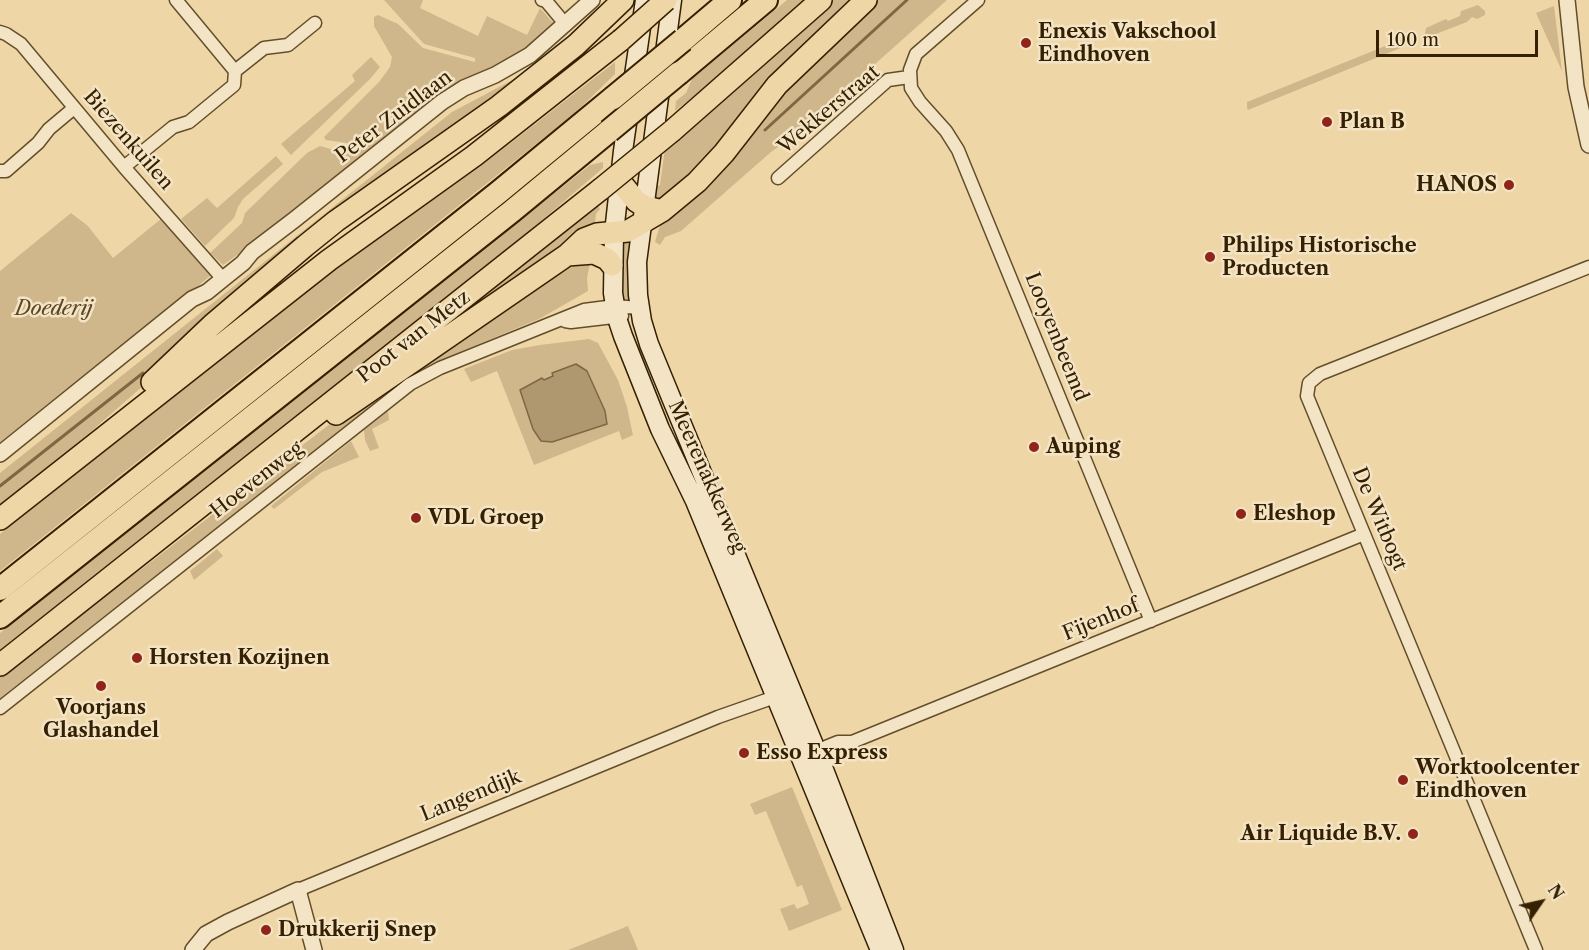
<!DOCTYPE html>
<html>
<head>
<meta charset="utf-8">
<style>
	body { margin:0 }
	#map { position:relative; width:1589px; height:950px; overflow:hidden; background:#eed6a7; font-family:"Libre Caslon Text",serif }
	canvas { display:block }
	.north { position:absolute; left:1511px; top:872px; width:60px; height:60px; -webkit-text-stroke:4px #f4e4c6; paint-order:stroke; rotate:56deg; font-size:16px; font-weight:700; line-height:24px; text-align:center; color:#352001 }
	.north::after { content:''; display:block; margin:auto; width:21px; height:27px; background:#352001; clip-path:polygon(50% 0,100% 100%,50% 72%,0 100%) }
	.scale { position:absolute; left:1376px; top:30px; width:162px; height:27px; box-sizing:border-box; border:3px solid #352001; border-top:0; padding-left:8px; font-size:18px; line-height:21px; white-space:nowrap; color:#352001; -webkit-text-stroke:4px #f4e4c6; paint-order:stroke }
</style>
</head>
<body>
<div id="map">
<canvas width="1589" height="950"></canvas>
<div class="north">N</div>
<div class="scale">100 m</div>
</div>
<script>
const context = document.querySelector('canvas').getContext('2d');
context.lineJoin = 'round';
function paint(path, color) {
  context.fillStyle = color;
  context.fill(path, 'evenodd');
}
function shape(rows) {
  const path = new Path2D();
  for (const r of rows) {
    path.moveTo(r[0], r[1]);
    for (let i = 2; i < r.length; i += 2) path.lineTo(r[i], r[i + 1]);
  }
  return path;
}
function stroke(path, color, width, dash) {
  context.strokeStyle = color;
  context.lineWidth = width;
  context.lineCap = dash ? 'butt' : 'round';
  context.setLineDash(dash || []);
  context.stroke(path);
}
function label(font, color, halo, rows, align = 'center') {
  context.font = font + ' "Libre Caslon Text",serif';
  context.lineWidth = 5;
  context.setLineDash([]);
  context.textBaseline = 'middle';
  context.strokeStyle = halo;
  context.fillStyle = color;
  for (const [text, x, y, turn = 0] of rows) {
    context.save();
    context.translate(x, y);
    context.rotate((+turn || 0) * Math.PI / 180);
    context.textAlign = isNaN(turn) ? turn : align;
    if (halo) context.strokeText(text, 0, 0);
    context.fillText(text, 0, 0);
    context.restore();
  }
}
paint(shape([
	[384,0,423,0,420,8,478,36,487,16,527,35,540,8,556,26,535,44,223,265,210,253,242,223,245,213,307,153,320,146,331,149,353,144,326,140,324,137,379,82,390,67,392,57,374,26,374,17,378,15,398,24,423,48,475,62,475,58,424,44],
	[787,0,806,0,729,68,675,111,676,101,686,93,692,79],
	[832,0,856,0,698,168,655,203,653,187,660,185,665,148],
	[875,0,947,0,794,136,771,152,681,231,665,237,660,245,655,242,659,228,664,220,762,114],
	[1478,5,1485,11,1485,15,1477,19,1472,17,1467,22,1428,37,1425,34,1426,28,1446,19,1448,21,1460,16,1461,11],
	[1554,6,1562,71,1536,13],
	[1400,40,1406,41,1406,44,1403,47,1248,110,1247,108,1247,102],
	[371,57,380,67,370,79,291,155,281,144,355,81,352,75],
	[615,62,615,74,575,113,0,571,0,534,336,269,481,166],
	[520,76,152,378,87,435,0,504,0,473,452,112],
	[276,156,283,164,243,199,238,207,234,218,205,246,181,219,207,198,217,208],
	[603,162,603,168,527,233,0,652,0,633,590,165],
	[597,203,600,209,596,214,594,229,347,401],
	[71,213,88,226,113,258,161,219,211,275,139,337,0,449,0,271],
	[633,236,631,293,626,305,622,304,618,254,624,239],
	[578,263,590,263,587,278,588,291,539,319,438,361,405,378,0,700,0,674,66,623,143,568,352,407],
	[589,339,598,343,618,380,627,407,633,435,622,440,619,431,534,465,497,371,471,382,464,369,512,350,540,345],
	[388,411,389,420,372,429,379,448,370,451,365,440,364,430],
	[351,441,359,457,322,472,274,509,271,506],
	[217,549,223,556,194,580,190,571],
	[792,787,842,910,789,931,780,909,794,904,797,909,809,904,802,885,797,887,766,811,755,815,750,804],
	[628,926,638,950,568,950]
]), '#cfb78b');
const water = shape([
	[576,364,587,371,605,411,607,424,552,442,541,441,533,429,520,390,542,378,544,380,553,376,552,373,576,364]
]);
paint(water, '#af986f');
stroke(water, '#7e6843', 1.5);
stroke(shape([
	[765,130,907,0],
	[0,486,143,373]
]), '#7e6843', 3);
const minor = shape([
	[542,0,546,1,566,25],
	[978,0,916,54,910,70,911,88,920,102,946,131,958,150,1151,621],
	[0,32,6,34,21,44,124,167,223,279],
	[235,71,264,48,288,45,315,23],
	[124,167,173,127,189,122,234,85,235,71,176,0],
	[0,171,6,171,38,143,49,129,74,108],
	[778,178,888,80,909,77],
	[565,321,571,322,622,316],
	[0,708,410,384,440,368,584,310,615,306,639,308],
	[816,751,838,742,852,742,1364,534],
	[821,762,828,760,843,751,852,742],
	[298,890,718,717,775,697],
	[1536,950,1307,396,1309,383,1320,374,1589,267]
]);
const tertiary = shape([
	[1567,0,1576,87,1589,145],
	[0,454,192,299,207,292,223,279,243,263,252,252,294,220,442,102,464,88,495,75,530,55,592,0],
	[193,950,206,934,228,922,298,890,314,950]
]);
const secondary = shape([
	[645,0,623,151,614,233,613,293,617,318,623,336,660,429,695,501,880,950],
	[672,0,637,262,638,295,642,321,649,344,821,762,894,950]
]);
const trunk = shape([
	[672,131,821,0],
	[619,180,636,201,644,206,662,211],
	[567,255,594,253,607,259,612,265],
	[152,382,212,325,305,246,336,221,499,106,576,45,623,0],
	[336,414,567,255,584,239,597,234,628,231,662,211,697,182,724,153,777,85,866,0],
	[0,519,329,260,474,156,621,40],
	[0,665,601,189]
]);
const motorway = shape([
	[683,40,730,0],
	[679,73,766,0],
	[0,589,499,192,613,98],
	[0,617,512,211,609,131]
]);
stroke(minor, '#634e2a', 15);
stroke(tertiary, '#634e2a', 18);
stroke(secondary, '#352001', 21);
stroke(trunk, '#352001', 24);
stroke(motorway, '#352001', 26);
stroke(minor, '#f4e4c6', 12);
stroke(tertiary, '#f4e4c6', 15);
stroke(secondary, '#f4e4c6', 18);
stroke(trunk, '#eed6a7', 21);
stroke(motorway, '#eed6a7', 22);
const trunkBridge = shape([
	[621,40,666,0],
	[601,189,672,131]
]);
const motorwayBridge = shape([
	[613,98,683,40],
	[609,131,679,73]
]);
stroke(trunkBridge, '#352001', 24, []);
stroke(motorwayBridge, '#352001', 26, []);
stroke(trunkBridge, '#eed6a7', 21);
stroke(motorwayBridge, '#eed6a7', 22);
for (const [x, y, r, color] of [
	[1026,43,6,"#8f2418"],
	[1327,122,6,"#8f2418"],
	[1509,185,6,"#8f2418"],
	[1210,257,6,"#8f2418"],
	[1034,447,6,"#8f2418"],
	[1241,514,6,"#8f2418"],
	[416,518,6,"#8f2418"],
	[137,658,6,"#8f2418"],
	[101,686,6,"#8f2418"],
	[744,753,6,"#8f2418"],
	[1403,780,6,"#8f2418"],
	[1413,834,6,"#8f2418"],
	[266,930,6,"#8f2418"]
]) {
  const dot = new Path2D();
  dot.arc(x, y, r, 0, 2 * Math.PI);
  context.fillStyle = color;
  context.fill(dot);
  stroke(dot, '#f4e4c6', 2);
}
label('bold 20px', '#352001', '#f4e4c6', [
	["Enexis Vakschool",1038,32],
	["Eindhoven",1038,55],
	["Plan B",1339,122],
	["HANOS",1497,185,"right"],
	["Philips Historische",1222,246],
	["Producten",1222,269],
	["Auping",1046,447],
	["Eleshop",1253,514],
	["VDL Groep",428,518],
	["Horsten Kozijnen",149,658],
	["Voorjans",101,708,"center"],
	["Glashandel",101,731,"center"],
	["Esso Express",756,753],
	["Worktoolcenter",1415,768],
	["Eindhoven",1415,791],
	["Air Liquide B.V.",1401,834,"right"],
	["Drukkerij Snep",278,930]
], 'left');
label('20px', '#352001', '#f4e4c6', [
	["Wekkerstraat",829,110,-40],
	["Peter Zuidlaan",394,117,-37],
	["Biezenkuilen",128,140,49],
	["Poot van Metz",414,337,-38],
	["Looyenbeemd",1056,337,68],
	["Meerenakkerweg",707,477,66],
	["Hoevenweg",257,480,-38],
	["De Witbogt",1379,519,67],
	["Fijenhof",1101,620,-22],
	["Langendijk",471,796,-22]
]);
label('italic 20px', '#5c4624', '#f4e4c6', [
	["Doederij",54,309]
]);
</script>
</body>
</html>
